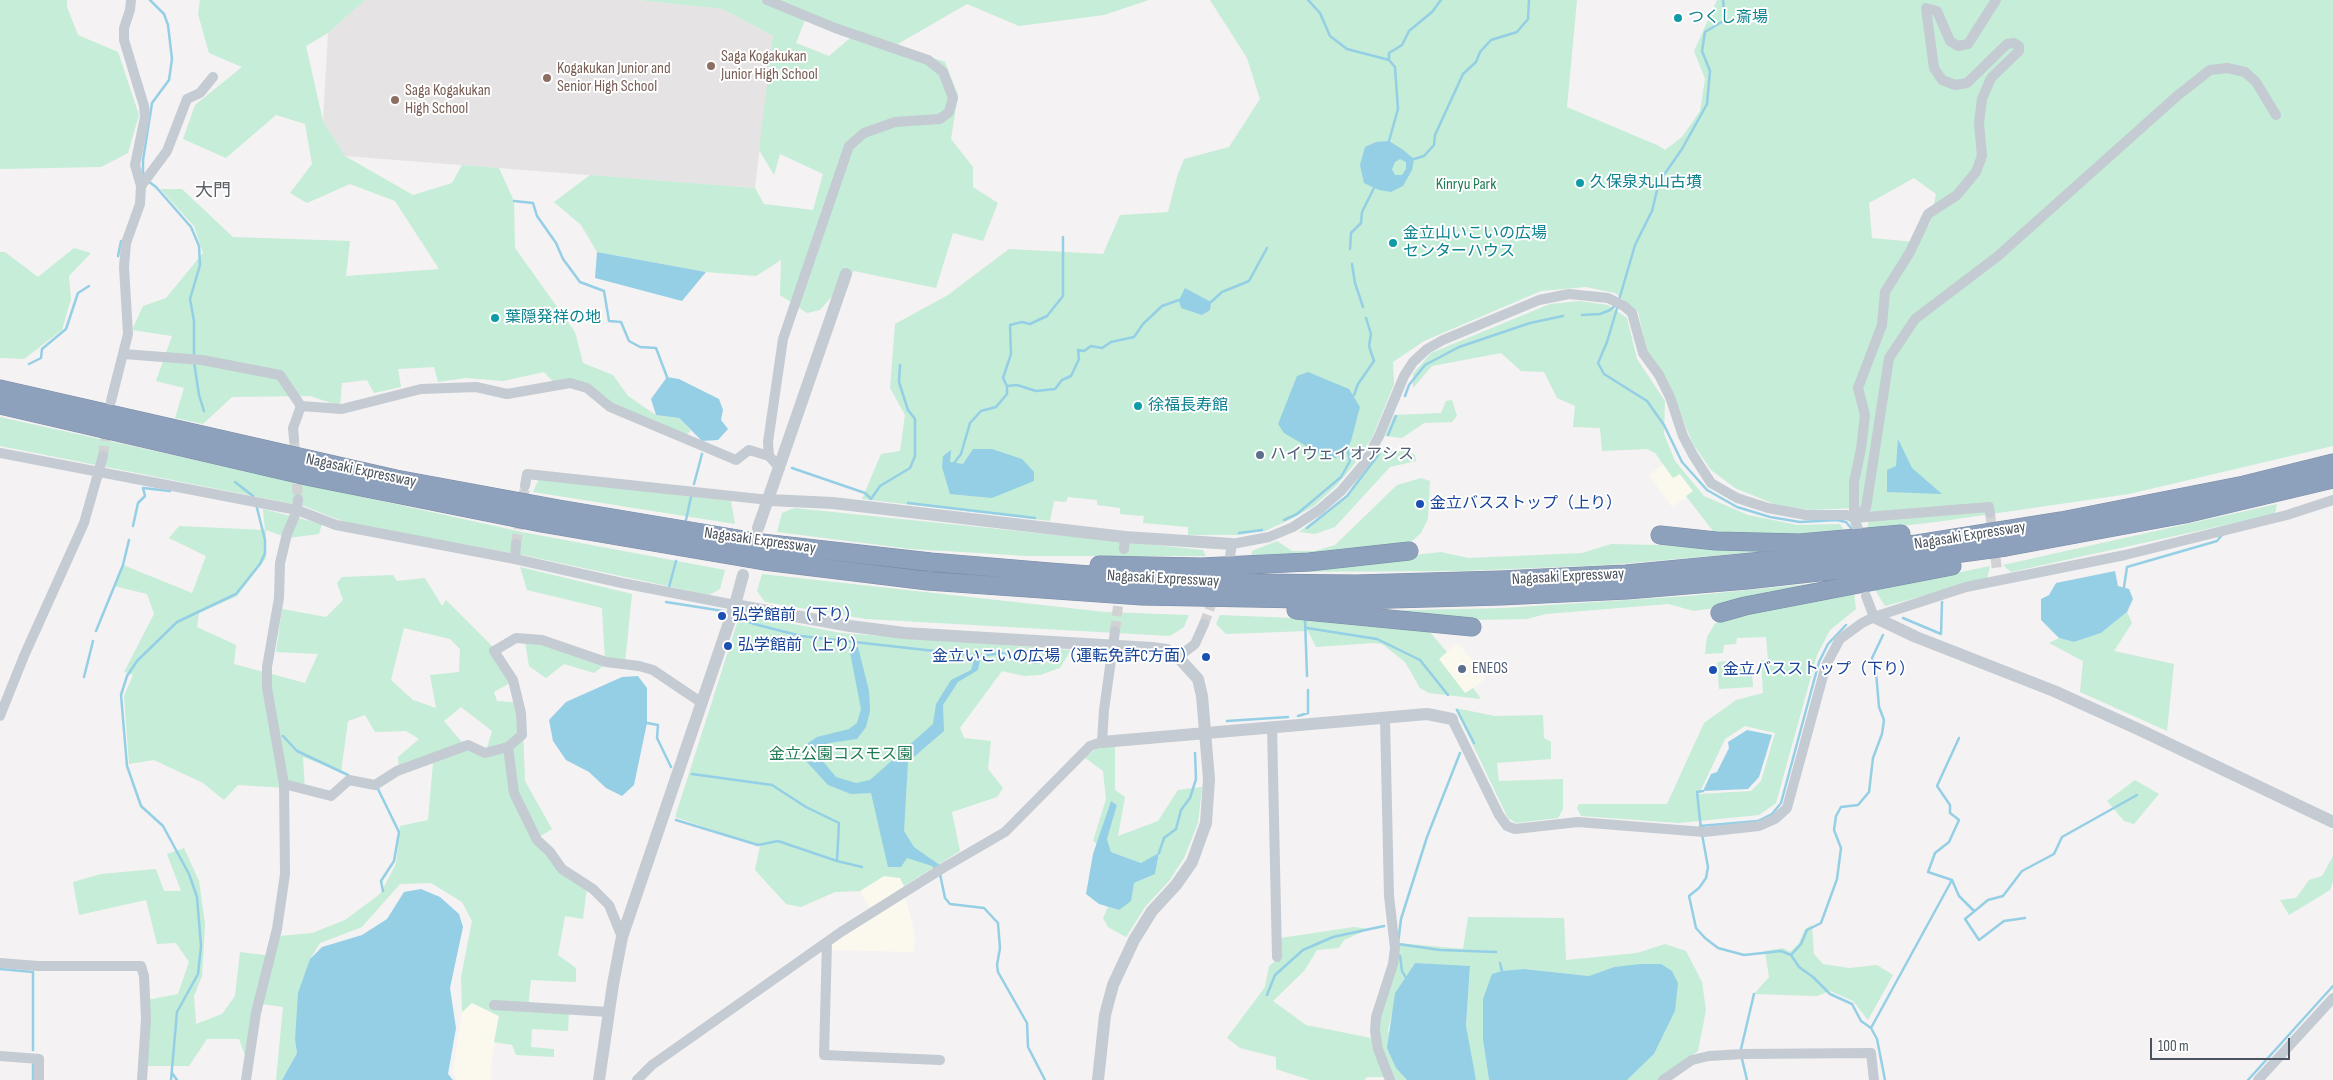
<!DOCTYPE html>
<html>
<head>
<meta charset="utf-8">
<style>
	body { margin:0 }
	#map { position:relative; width:2333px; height:1080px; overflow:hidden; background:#f4f2f2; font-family:"Sofia Sans Condensed",sans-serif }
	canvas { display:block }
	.scale { position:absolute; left:2150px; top:1038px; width:140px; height:22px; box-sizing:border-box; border:2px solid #4b535e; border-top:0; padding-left:6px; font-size:15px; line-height:18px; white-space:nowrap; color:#4b535e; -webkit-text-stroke:4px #fff; paint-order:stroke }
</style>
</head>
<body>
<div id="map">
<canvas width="2333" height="1080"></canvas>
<div class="scale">100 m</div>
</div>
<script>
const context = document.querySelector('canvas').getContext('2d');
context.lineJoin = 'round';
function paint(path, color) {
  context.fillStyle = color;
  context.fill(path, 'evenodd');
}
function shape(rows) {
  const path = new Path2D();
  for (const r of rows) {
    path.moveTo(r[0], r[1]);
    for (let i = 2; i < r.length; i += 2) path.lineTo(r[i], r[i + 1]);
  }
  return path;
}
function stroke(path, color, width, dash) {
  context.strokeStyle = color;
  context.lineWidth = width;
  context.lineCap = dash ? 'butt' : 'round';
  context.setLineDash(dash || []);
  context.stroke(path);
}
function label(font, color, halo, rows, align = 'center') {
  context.font = font + ' "Sofia Sans Condensed","Noto Sans JP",sans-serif';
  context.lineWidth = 4;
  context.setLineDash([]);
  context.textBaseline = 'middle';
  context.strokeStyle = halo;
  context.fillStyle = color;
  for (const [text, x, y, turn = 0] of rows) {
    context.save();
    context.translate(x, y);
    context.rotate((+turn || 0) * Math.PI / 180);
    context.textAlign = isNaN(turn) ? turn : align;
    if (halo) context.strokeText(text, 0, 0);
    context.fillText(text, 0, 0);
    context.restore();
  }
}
paint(shape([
	[1663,464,1673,478,1679,474,1693,492,1672,507,1649,475],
	[1458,643,1486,678,1466,694,1438,659],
	[884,876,901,878,904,886,870,909,860,891],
	[905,895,915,934,914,952,831,950,831,943],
	[472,1003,499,1016,491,1064,491,1080,457,1080,453,1072,462,1012]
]), '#fbf9ee');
paint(shape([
	[365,0,637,0,723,9,773,36,755,188,345,156,323,121,328,33]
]), '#e5e3e3');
paint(shape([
	[0,0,67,0,67,7,78,35,118,52,139,115,128,153,101,167,0,169],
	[200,0,365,0,328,33,306,46,323,121,345,156,413,195,452,183,462,165,499,168,514,201,515,248,575,332,583,363,613,375,628,396,656,415,679,418,691,431,683,437,610,407,587,388,557,386,544,372,503,381,465,378,438,382,434,367,398,369,401,387,374,393,367,380,342,383,340,406,310,396,232,397,203,424,175,418,184,388,156,381,172,336,132,330,143,306,166,298,203,253,194,226,160,189,182,189,233,237,350,241,346,276,439,269,395,201,350,184,307,203,290,193,312,164,305,124,276,115,226,158,183,139,195,105,242,67,209,53,198,14],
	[637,0,1149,0,1104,15,1019,26,967,4,896,45,945,62,958,95,951,139,973,167,973,187,998,203,983,241,953,233,936,288,854,271,820,310,807,313,780,295,781,260,756,276,706,272,597,252,581,225,554,202,590,175,755,188,764,204,813,210,823,174,780,154,774,175,759,150,773,36,723,9],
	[808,12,856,33,829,56,796,43],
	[1210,0,1577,0,1567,107,1659,146,1665,150,1682,137,1700,111,1705,79,1694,51,1717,0,2333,0,2333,446,2129,494,1936,522,1867,530,1871,511,1856,508,1811,510,1779,506,1735,488,1711,470,1693,444,1666,379,1647,350,1638,312,1615,293,1586,287,1541,291,1424,341,1393,362,1394,384,1372,438,1353,466,1336,486,1314,506,1291,519,1265,531,1237,535,1188,535,1188,527,1143,523,1144,516,1120,514,1120,508,1097,505,1097,500,1068,497,1066,502,1054,501,1050,521,862,499,881,454,900,451,905,415,890,388,895,324,948,295,1009,249,1103,254,1120,215,1168,212,1177,177,1184,159,1229,147,1260,99,1247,58],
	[1914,178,1936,194,1930,223,1915,242,1872,238,1869,203],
	[74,248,91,253,69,276,71,299,62,330,24,359,0,358,0,252,5,252,38,277],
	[1579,301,1608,305,1627,318,1637,359,1665,401,1664,434,1675,461,1704,496,1748,515,1797,525,1840,524,1846,533,1716,535,1686,496,1693,491,1680,474,1673,478,1655,453,1647,449,1602,451,1600,428,1573,427,1575,406,1557,398,1544,372,1521,371,1501,353,1432,366,1413,388,1413,374,1431,353,1550,304],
	[1452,400,1457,416,1452,422,1424,423,1402,438,1385,436,1394,415,1441,413,1446,401],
	[0,417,522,532,725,570,720,589,709,595,523,555,347,523,304,506,0,446],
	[1377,451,1407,451,1415,455,1416,461,1390,467,1335,527,1315,534,1299,532,1346,496],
	[1421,478,1430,481,1428,519,1421,533,1411,542,1342,551,1251,558,1252,551,1277,541,1292,551,1315,551,1335,545,1397,485],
	[539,479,731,501,735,524,533,492],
	[2277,504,2275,514,2011,572,2003,565],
	[794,508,1203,550,1206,556,1028,556,911,549,777,532,782,513],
	[263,509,322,524,319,534,288,538,266,530,266,558,237,596,199,613,197,627,236,645,234,664,305,683,318,654,276,652,282,609,326,617,343,600,337,583,342,577,393,575,397,581,425,578,442,606,446,600,494,648,515,680,494,692,497,701,522,703,525,781,552,829,539,837,557,868,587,887,583,919,565,916,558,955,576,968,576,982,531,980,528,1009,569,1012,568,1031,532,1029,531,1047,554,1049,554,1057,516,1055,512,1045,494,1042,499,1016,472,1003,462,1012,461,977,472,921,462,902,431,883,400,884,362,927,320,943,310,959,295,1040,297,1053,282,1080,276,1080,283,1007,262,1004,247,1061,239,1039,207,1039,189,1066,145,1066,147,1000,178,994,189,962,176,943,157,944,146,900,79,915,73,882,101,874,156,869,164,891,181,891,167,854,184,848,199,881,205,924,202,976,194,996,196,1024,222,1014,235,996,240,952,272,956,279,936,312,933,345,920,380,894,396,864,400,826,428,820,433,763,399,773,398,757,419,739,406,731,375,732,365,715,348,721,341,772,303,757,305,792,287,788,238,785,224,800,203,783,154,760,129,764,124,696,133,675,124,672,154,614,147,594,114,586,123,565,192,593,206,556,169,538,179,526,265,530],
	[404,628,450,639,460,649,459,672,430,675,436,708,413,700,391,680],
	[461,707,492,731,485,755,467,748,444,721],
	[1611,544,1802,548,1608,565,1461,571,1262,572,1441,552,1468,558,1582,553],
	[1990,566,1987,579,1885,606,1875,590],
	[520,567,632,594,625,663,605,660,602,608,527,590],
	[762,574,1105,612,1189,615,1184,627,1170,636,866,619,765,602,757,591],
	[1848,580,1730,606,1694,611,1668,604,1546,614,1527,619,1472,620,1369,611,1504,608,1688,596],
	[1854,593,1856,609,1830,630,1817,655,1776,803,1759,815,1679,823,1581,816,1577,808,1579,804,1667,804,1704,723,1736,700,1763,693,1761,661,1768,659,1766,637,1737,638,1736,644,1724,645,1723,653,1705,654,1707,637,1714,625,1722,618],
	[1745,726,1775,733,1761,781,1751,791,1699,794,1725,739],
	[2127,612,2132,623,2114,651,2174,664,2167,731,2080,692,2083,661,2049,643,2059,638,2074,642,2101,633],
	[740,614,841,633,1071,650,1060,668,1040,675,1024,676,1002,671,960,728,964,738,991,741,988,769,1003,788,997,797,952,812,960,851,904,886,900,878,884,876,860,891,835,892,801,907,786,904,755,870,760,846,675,817],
	[1220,615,1364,621,1428,630,1447,652,1439,659,1465,693,1473,688,1481,699,1429,693,1420,688,1405,662,1382,644,1373,643,1316,647,1308,631,1226,634,1216,624],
	[525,642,545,644,606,664,594,673,564,664,546,678,529,666],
	[1731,661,1732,667,1747,666,1747,674,1752,674,1753,687,1719,689,1717,662],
	[1455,708,1495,716,1543,715,1544,738,1551,742,1551,759,1497,763,1499,781,1563,779,1563,809,1558,818,1516,823,1508,818],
	[1115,746,1115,790,1125,797,1118,836,1158,821,1178,790,1202,787,1198,823,1184,858,1169,881,1145,907,1126,937,1108,927,1103,918,1108,907,1119,910,1134,883,1155,874,1159,854,1141,863,1111,852,1107,839,1117,805,1111,801,1097,844,1093,841,1106,799,1103,771,1084,757,1098,748],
	[2135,780,2159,794,2134,824,2124,821,2107,801],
	[2333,856,2333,881,2330,890,2289,915,2280,900,2296,898,2309,880,2322,876],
	[1468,917,1564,918,1566,960,1637,953,1665,944,1686,951,1702,982,1706,1010,1698,1051,1661,1077,1660,1080,1627,1080,1654,1054,1675,1011,1661,964,1614,967,1589,976,1524,969,1483,999,1483,1040,1489,1080,1476,1080,1471,1059,1466,1026,1470,967,1415,963,1395,993,1394,1006,1388,1030,1396,1068,1407,1080,1386,1080,1383,1077,1367,1077,1364,1080,1310,1080,1276,1069,1276,1057,1240,1048,1227,1038,1265,987,1269,966,1281,956,1280,938,1354,927,1369,929,1344,940,1339,948,1317,950,1304,971,1273,1001,1306,1025,1371,1038,1397,962,1399,943,1463,949],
	[1812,925,1814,954,1823,964,1849,968,1877,965,1893,975,1868,1020,1853,1001,1830,991,1817,996,1754,994,1769,977,1765,951,1783,948,1790,952,1799,943,1805,929]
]), '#c5edd7');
paint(shape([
	[1389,141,1402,149,1414,159,1412,170,1403,186,1391,192,1379,190,1364,183,1360,165,1365,147,1376,142],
	[1400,159,1406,162,1406,169,1402,175,1395,175,1392,169,1395,162],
	[597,252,706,272,682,301,595,278],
	[1185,288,1211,302,1210,310,1202,315,1181,308,1179,300],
	[1308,372,1349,389,1360,407,1351,441,1347,448,1336,458,1325,457,1284,433,1278,424,1297,376],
	[667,377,679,379,719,399,723,410,721,420,728,429,718,440,702,441,679,418,656,415,651,399],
	[1898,439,1912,468,1942,494,1887,492,1887,470,1896,466],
	[973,449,992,449,1022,459,1034,472,1034,481,992,498,950,494,942,467,943,456,951,450,950,462,963,464],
	[2115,571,2118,586,2129,589,2133,599,2127,612,2101,633,2074,642,2059,638,2041,620,2041,599,2049,595,2056,583],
	[849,647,858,647,869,691,870,711,866,727,857,739,829,743,819,747,821,759,836,777,856,783,870,780,933,724,936,704,951,680,971,670,974,660,980,660,978,670,958,682,943,705,944,731,908,762,904,831,914,847,941,866,935,870,932,866,907,858,901,867,888,867,871,793,851,794,828,785,806,761,805,754,808,743,817,737,849,729,857,723,861,709],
	[638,676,647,688,647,723,634,785,622,796,606,788,589,772,566,760,553,741,549,720,566,702,622,677],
	[1747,730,1772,735,1759,777,1748,789,1703,791,1711,774,1717,772,1729,748,1728,742],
	[1111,801,1117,805,1107,839,1111,852,1141,863,1159,853,1155,874,1134,883,1131,901,1119,910,1099,904,1086,894,1093,854],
	[421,889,440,897,459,914,463,927,450,988,456,1028,448,1074,453,1080,282,1080,297,1053,295,1040,298,993,310,959,322,947,362,935,387,919,404,892],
	[1415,963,1470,966,1466,1026,1476,1080,1407,1080,1396,1068,1387,1048,1395,993],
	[1641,964,1661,964,1672,971,1678,983,1675,1011,1654,1054,1627,1080,1489,1080,1483,1040,1483,999,1492,974,1502,971,1524,969,1589,976,1614,967]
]), '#95cfe6');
stroke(shape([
	[1308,0,1320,13,1330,36,1347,49,1389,60],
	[1389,141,1398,109,1395,67,1389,60,1389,53,1402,45,1409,31,1432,12,1441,0],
	[1414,159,1424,156,1434,145,1435,135,1463,74,1476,62,1480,52,1491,40,1517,32,1528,19,1529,0],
	[145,176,143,172,143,160,152,103,169,80,172,59,168,25,164,14,150,0],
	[148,181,156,187,191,227,199,246,200,265,190,299,194,321,194,357],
	[514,201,533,203,537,216,556,243,563,259,580,282,604,291,609,321,621,322,629,341,640,347,656,348,667,377],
	[1350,249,1351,233,1361,223,1362,212,1374,188],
	[118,256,121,241],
	[1352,264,1355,283,1363,307],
	[1619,300,1635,245,1652,211,1659,182,1682,149,1707,104,1710,71,1702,51,1705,32,1725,20,1723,0],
	[1211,302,1222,292,1249,281,1267,248],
	[1618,305,1607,342,1598,363,1604,374,1647,401,1664,425,1682,462,1707,490,1737,507,1770,517,1800,522,1837,520,1846,522,1851,528],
	[1582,315,1600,314,1610,310,1616,305],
	[194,362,199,395,204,411],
	[29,364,41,358,42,349,66,329,78,293,89,286],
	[1007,386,1017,385,1036,391,1055,389,1062,380,1071,376,1079,359,1078,350,1084,351,1091,346,1102,348,1111,342,1134,337,1143,324,1162,306,1179,300],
	[1354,395,1358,384,1374,361,1369,346,1371,334,1366,318],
	[1405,396,1409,385,1425,365,1459,347,1530,323,1563,316],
	[1388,435,1396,416],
	[954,463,961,454,970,423,981,411,996,407,1007,394,1007,386,1003,378,1011,354,1010,325,1022,322,1030,324,1047,316,1063,296,1063,237],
	[792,468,865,493,871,499,880,486,910,468,915,456,915,419,908,410,899,382,900,365],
	[235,482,253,496,254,499],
	[694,484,702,454],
	[908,503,1035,518],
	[686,520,691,497],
	[1284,520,1297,514,1341,477,1350,461,1347,448],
	[133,526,138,503,145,496,143,488,170,491],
	[1307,528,1347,496,1379,454],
	[1239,533,1262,530],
	[669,587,676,561],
	[2124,587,2127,567,2217,541,2222,535],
	[666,602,723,611],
	[1903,618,1941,634,1942,602],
	[742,619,754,624,801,636,979,656,1002,653,1020,660,1034,663,1048,658],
	[1305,619,1307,676],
	[1307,628,1377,639,1420,660,1448,695],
	[96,631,123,565,129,540],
	[855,642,855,650],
	[84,677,93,641],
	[1457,710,1474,743],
	[1298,716,1308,713,1308,690],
	[1227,721,1288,717],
	[647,723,658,725,657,738,671,767],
	[283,736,297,751,348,775],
	[1460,753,1427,837,1401,919,1398,944,1440,950,1496,952],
	[692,774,772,785,806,807,839,823,837,861,862,867],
	[375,788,378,789,399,832,394,861,381,881,383,891],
	[676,820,758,845,778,841,837,861],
	[1700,826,1758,821,1772,814,1781,803,1819,662,1828,644,1846,625],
	[1701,829,1697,792,1703,791],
	[1702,834,1708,867,1706,878,1699,888,1689,896,1696,928,1705,938,1718,948,1744,955,1781,951,1791,955,1799,967,1813,977,1830,994,1852,1004,1861,1021,1871,1028,1877,1039,1885,1080],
	[1159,853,1164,838,1176,829,1181,810,1190,798,1196,779,1195,753],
	[940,874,945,898,950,904,984,908,998,923,1000,948,997,965,998,972,1027,1023,1028,1047,1045,1080],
	[1952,880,1928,872,1935,853,1949,842,1959,820,1950,813,1950,805,1937,786,1959,738],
	[2025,918,2004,921,1979,940,1965,919,1988,900,2003,896,2022,871,2054,854,2062,837,2137,795],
	[1791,955,1801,944,1807,930,1821,923,1837,879,1841,848,1834,830,1836,816,1841,807,1858,805,1869,792,1873,758,1882,734,1884,720,1879,707,1876,672,1872,658,1883,635],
	[1400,956,1402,971,1406,978],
	[1500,963,1502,971],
	[0,969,33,972,33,1050],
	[1267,995,1275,975,1303,950,1333,937,1384,926],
	[1871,1028,1952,880,1959,896,1974,911],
	[1741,1049,1754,994],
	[1742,1059,1747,1080],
	[33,1064,33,1080],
	[172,1073,177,1080],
	[171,1080,177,1012,198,974,201,946,197,897,189,874,163,826,141,806,127,766,121,695,127,676,137,661,177,622,236,594,260,564,265,553,265,540,256,504],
	[2248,1080,2333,986]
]), '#95cfe6', 2.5);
stroke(shape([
	[294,439,298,499],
	[103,456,107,427],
	[1990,513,1997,570],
	[516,544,525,486],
	[1204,624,1215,594],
	[1115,631,1120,590]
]), '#d2d2d4', 10, [10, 5]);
const motorway = shape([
	[0,389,396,479,559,509,762,543,931,562,1050,572,1144,579,1256,583,1356,584,1500,580,1626,574,1825,555,1917,544,2061,521,2244,485,2333,463],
	[0,405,311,477,541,523,764,561,928,581,1142,596,1356,600,1501,596,1627,590,1747,580,1828,571,2006,547,2185,514,2333,479],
	[1660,535,1716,541,1800,543,1901,534],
	[1099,565,1201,567,1309,562,1409,551],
	[1296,610,1472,627],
	[1720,613,1745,606,1952,566]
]);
stroke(motorway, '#798ca7', 19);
stroke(shape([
	[767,0,835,28,928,60,943,72,953,98,949,112,940,119,895,122,864,133,849,146,783,339,768,442,769,456],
	[141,186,167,151,187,99,200,93,213,77],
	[124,354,202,360,280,375,301,406],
	[111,401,128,334,124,267,126,243,140,204,141,186,135,165,145,117,144,106,124,40,124,28,130,10,131,0],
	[301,406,342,409,421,389,476,387,507,394,570,383,587,388,610,407,736,460,749,450,769,456,780,468],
	[294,439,293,428,301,406],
	[0,453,297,510,336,525,515,559,622,583,735,605],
	[525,486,527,474,769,500],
	[1854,518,1866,508,1889,358,1915,319,1998,256,2177,96,2210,70,2227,68,2245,72,2256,82,2276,115],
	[1859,532,1854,518,1854,482,1861,449,1865,415,1858,388,1882,325,1885,292,1910,252,1928,214,1957,195,1976,172,1982,156,1979,123,1982,99,1991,78,2019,51,2019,46,2014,43,2007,44,1967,83,1955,85,1942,80,1934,68,1926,8,1937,11,1950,41,1958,46,1968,44,1996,0],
	[1124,549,1125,537],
	[1230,556,1232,544,1269,537,1293,527,1319,510,1341,491,1364,464,1379,436,1404,376,1413,362,1427,349,1443,340,1539,300,1569,294,1608,298,1624,306,1632,313,1643,353,1659,375,1670,397,1683,436,1693,455,1711,483,1737,498,1768,508,1806,515,1847,515,1854,518,1989,507,1990,513],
	[515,559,516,544],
	[1866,596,1874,617],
	[1178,657,1195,644,1204,624],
	[0,716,24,656,84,523,103,456],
	[1385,718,1389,896,1395,948,1393,964,1376,1017,1375,1031,1378,1049,1390,1080],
	[1452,719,1499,815,1507,826,1515,829,1578,822,1704,832,1759,826,1775,819,1787,808,1826,665,1840,639,1862,623,1874,617,1966,587,2125,555,2287,515,2333,500],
	[1272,727,1277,957],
	[284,784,331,796,349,780,375,785,397,771,468,745,485,753,508,747],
	[622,937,609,905,593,889,562,869,550,852,537,840,514,793,508,747,522,735,521,713,513,680,494,651,516,638,542,640,606,662,639,666,653,670,702,703],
	[827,942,824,1055,940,1060],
	[0,963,38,966,141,966,144,976,146,1019,142,1080],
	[494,1005,609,1012],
	[0,1056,39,1059,39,1080],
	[246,1080,256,1013,277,929,285,874,284,784,267,688,267,667,279,598,280,563,287,534,297,510,298,499],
	[637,1080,652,1065,841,932,943,868,1005,832,1090,746,1102,742,1104,710,1115,631],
	[1663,1080,1692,1060,1709,1056,1743,1054,1871,1053,1874,1080],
	[2258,1080,2333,998]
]), '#c4cbd2', 10);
stroke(shape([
	[769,500,833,503,1125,537,1232,544],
	[758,528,846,274],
	[735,605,850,626,904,633,1152,648,1167,650,1178,657,1198,679,1202,696,1209,779,1206,823,1192,862,1176,885,1152,911,1134,940,1113,985,1105,1015,1098,1080],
	[1874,617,1916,637,2054,691,2140,730,2333,822],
	[1102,742,1427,714,1452,719],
	[599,1080,613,984,622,937,735,605,743,575]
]), '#c4cbd2', 12);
stroke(motorway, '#8ea1bc', 18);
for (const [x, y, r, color] of [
	[1678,18,5,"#0f9aa8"],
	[711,66,5,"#8d6e63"],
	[547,78,5,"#8d6e63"],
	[395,100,5,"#8d6e63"],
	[1580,183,5,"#0f9aa8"],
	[1393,243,5,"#0f9aa8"],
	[495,318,5,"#0f9aa8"],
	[1138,406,5,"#0f9aa8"],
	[1260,455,5,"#5c6f8a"],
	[1420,504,5,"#1a4fb4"],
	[722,616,5,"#1a4fb4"],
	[728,646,5,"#1a4fb4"],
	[1206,657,5,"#1a4fb4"],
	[1462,669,5,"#5c6f8a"],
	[1713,670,5,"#1a4fb4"]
]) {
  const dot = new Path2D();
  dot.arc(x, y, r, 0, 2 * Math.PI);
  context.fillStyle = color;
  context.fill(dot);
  stroke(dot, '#fff', 2);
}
label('16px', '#0d838f', '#fff', [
	["つくし斎場",1688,18],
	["久保泉丸山古墳",1590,183],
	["金立山いこいの広場",1403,234],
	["センターハウス",1403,252],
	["葉隠発祥の地",505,318],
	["徐福長寿館",1148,406]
], 'left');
label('16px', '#785e54', '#fff', [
	["Saga Kogakukan",721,57],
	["Junior High School",721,75],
	["Kogakukan Junior and",557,69],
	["Senior High School",557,87],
	["Saga Kogakukan",405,91],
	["High School",405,109]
], 'left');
label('16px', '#1f7b54', '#fff', [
	["Kinryu Park",1466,185],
	["金立公園コスモス園",841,755]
]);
label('16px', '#4e5e75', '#fff', [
	["ハイウェイオアシス",1270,455],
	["ENEOS",1472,669]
], 'left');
label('16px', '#4b535e', '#fff', [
	["Nagasaki Expressway",361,471,12],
	["Nagasaki Expressway",1970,536,-9],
	["Nagasaki Expressway",760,541,8],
	["Nagasaki Expressway",1568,577,-3],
	["Nagasaki Expressway",1163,579,3]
]);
label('16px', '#164399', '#fff', [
	["金立バスストップ（上り）",1430,504],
	["弘学館前（下り）",732,616],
	["弘学館前（上り）",738,646],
	["金立いこいの広場（運転免許C方面）",1196,657,"right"],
	["金立バスストップ（下り）",1723,670]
], 'left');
label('18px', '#5e6166', '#fff', [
	["大門",213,191]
]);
</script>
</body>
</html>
